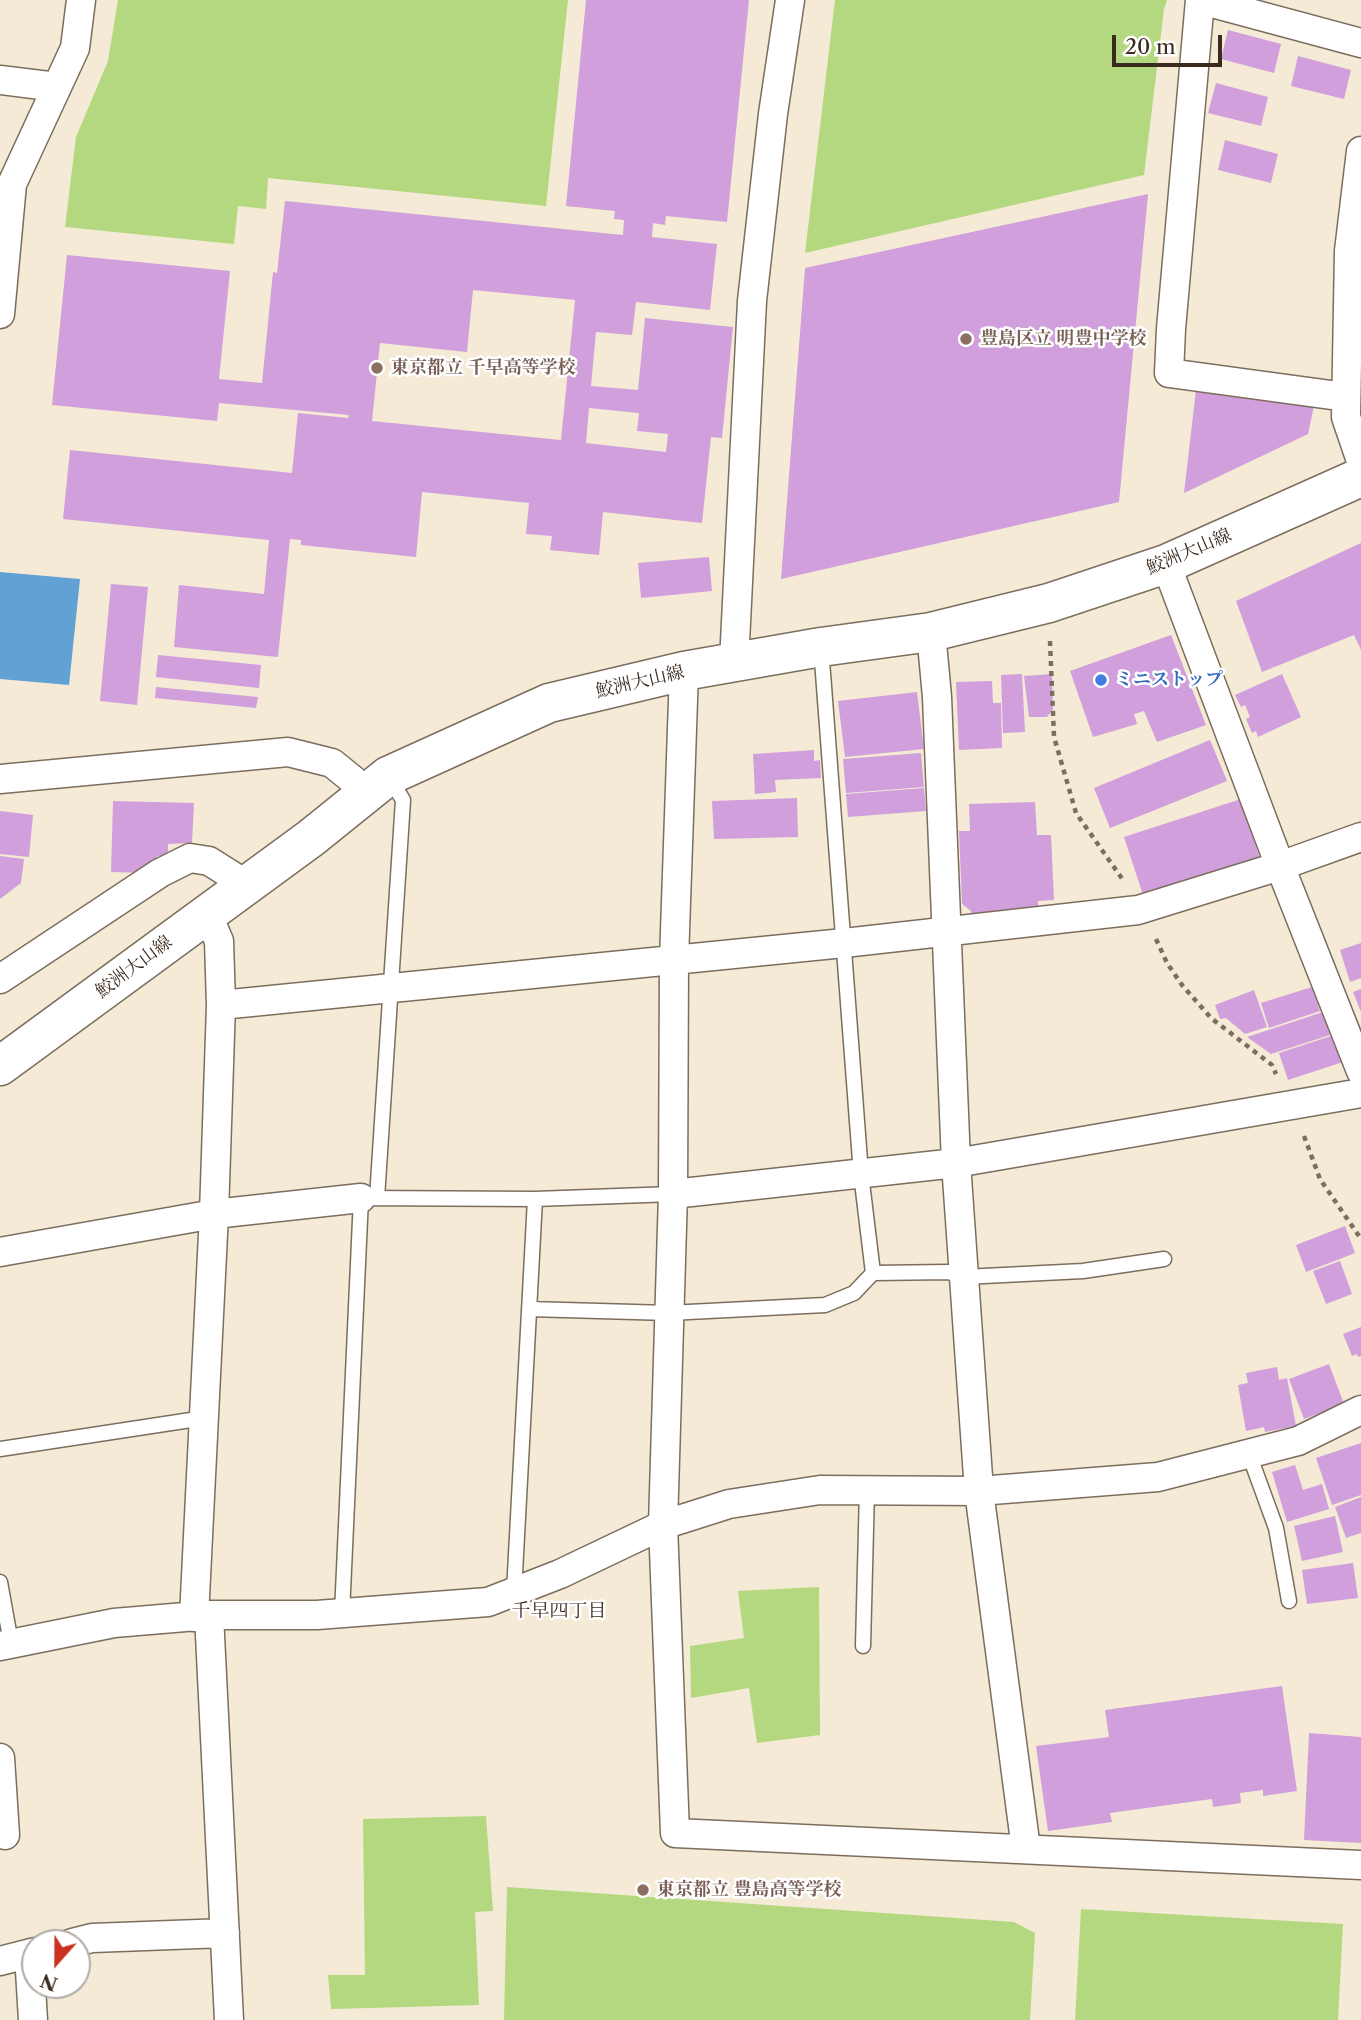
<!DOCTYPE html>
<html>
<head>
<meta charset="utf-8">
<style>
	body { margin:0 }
	#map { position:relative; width:1361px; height:2020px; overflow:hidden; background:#f4ead5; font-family:"Libre Caslon Text",serif }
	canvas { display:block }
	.north { position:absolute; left:21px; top:1929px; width:70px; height:70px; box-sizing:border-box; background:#fff; border:2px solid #b1aaa5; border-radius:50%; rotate:201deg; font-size:19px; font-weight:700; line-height:28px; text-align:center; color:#3b2a1e }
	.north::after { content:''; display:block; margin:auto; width:24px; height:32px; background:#c8321e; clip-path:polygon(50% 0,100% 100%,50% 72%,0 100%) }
	.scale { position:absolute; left:1112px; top:35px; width:110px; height:32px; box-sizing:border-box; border:4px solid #3b2a1e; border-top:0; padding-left:9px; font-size:21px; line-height:24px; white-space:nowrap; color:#3b2a1e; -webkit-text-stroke:5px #fff; paint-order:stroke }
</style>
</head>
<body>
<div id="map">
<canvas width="1361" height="2020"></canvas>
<div class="north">N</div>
<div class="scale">20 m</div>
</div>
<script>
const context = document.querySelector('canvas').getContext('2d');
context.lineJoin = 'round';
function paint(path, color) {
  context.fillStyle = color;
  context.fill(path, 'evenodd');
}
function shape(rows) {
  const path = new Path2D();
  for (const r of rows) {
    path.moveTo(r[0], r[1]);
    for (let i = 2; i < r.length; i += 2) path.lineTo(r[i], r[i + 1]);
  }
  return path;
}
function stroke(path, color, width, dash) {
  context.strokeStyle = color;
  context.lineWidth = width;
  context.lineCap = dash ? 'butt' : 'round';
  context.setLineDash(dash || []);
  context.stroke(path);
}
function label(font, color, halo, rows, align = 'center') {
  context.font = font + ' "Libre Caslon Text","Noto Serif JP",serif';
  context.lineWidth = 5;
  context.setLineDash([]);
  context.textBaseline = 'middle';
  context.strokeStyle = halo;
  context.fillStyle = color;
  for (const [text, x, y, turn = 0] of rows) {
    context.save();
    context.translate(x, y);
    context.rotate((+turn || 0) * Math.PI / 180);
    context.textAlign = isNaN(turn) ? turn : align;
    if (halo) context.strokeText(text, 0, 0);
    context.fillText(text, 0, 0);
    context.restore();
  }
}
paint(shape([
	[118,0,568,0,546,206,268,178,266,209,238,206,234,244,65,227,76,137,108,61],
	[835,0,1167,0,1164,9,1144,175,805,253],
	[819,1587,820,1735,757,1743,749,1688,691,1698,690,1646,744,1638,738,1591],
	[486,1816,493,1911,475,1912,479,2005,331,2009,328,1975,365,1975,363,1819],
	[507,1887,1014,1922,1035,1933,1030,2020,504,2020],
	[1081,1909,1343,1924,1338,2020,1075,2020]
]), '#b4d880');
paint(shape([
	[0,572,80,579,69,685,0,679]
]), '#62a1d4');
paint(shape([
	[586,0,749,0,727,222,666,216,665,225,653,223,652,237,717,244,710,310,636,302,632,335,596,332,591,386,638,390,645,318,733,327,722,438,711,437,702,523,603,512,599,555,550,550,552,536,526,534,529,503,422,492,416,557,301,545,301,540,290,539,278,657,174,647,179,585,264,594,269,540,63,519,70,450,292,473,298,413,348,418,349,415,219,403,217,421,52,405,67,255,230,271,219,379,262,383,273,272,277,273,285,201,623,235,624,220,614,219,615,211,566,206],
	[473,290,575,300,561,440,372,421,380,343,467,352],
	[589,408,639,413,637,431,668,434,666,452,586,443],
	[1228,30,1281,44,1274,73,1221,59],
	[1298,56,1351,70,1344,99,1291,86],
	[1216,83,1268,97,1261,126,1208,113],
	[1225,140,1278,154,1271,183,1218,170],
	[1148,194,1119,502,781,579,805,268],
	[1196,390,1314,406,1308,434,1184,493],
	[1361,543,1361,650,1354,635,1262,672,1236,601],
	[709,557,712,591,641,598,638,563],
	[111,584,148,587,137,705,100,701],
	[1171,635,1206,725,1157,742,1144,711,1134,714,1137,724,1093,737,1070,671],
	[158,655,261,665,259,688,156,677],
	[1022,674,1025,732,1003,733,1001,675],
	[1052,674,1053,709,1047,717,1029,717,1024,676],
	[1282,674,1301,717,1258,737,1256,731,1252,733,1246,719,1250,717,1245,705,1241,707,1235,695],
	[992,681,993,703,1001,703,1002,748,959,750,956,682],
	[156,687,258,697,256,708,155,698],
	[917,692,924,749,845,757,838,701],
	[1210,740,1227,781,1110,828,1094,788],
	[814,750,814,761,820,760,821,778,775,780,776,792,755,794,753,754],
	[921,753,924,787,846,793,843,759],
	[924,788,926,811,848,817,846,794],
	[797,798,798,837,714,839,712,801],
	[1241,799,1260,859,1144,898,1124,837],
	[113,801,194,803,192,843,168,844,168,856,157,856,156,866,145,866,145,873,111,872],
	[1035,802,1037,835,1051,835,1054,900,1038,901,1038,917,971,919,971,911,962,904,959,831,970,831,969,804],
	[0,811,33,815,29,857,0,854],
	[0,856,24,859,21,883,0,899],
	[1361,943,1361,978,1350,982,1340,950],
	[1312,987,1320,1011,1269,1028,1261,1003],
	[1361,989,1361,1012,1353,992],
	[1254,990,1267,1027,1245,1034,1226,1018,1220,1019,1215,1005],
	[1323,1012,1330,1035,1271,1054,1247,1037],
	[1334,1035,1343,1062,1288,1080,1279,1053],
	[1345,1226,1355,1253,1306,1272,1296,1245],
	[1340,1261,1352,1294,1326,1304,1313,1271],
	[1361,1327,1361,1356,1358,1357,1357,1354,1352,1356,1343,1334],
	[1329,1364,1344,1404,1304,1419,1289,1379],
	[1277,1367,1279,1380,1287,1378,1296,1426,1265,1432,1264,1427,1246,1431,1238,1385,1248,1383,1246,1373],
	[1361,1443,1361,1495,1332,1505,1316,1458],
	[1295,1465,1303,1490,1322,1484,1329,1509,1287,1522,1272,1472],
	[1361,1497,1361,1533,1346,1538,1335,1507],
	[1335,1516,1343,1552,1302,1561,1294,1526],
	[1353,1563,1358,1598,1307,1604,1302,1570],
	[1282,1686,1297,1791,1263,1796,1263,1790,1240,1793,1241,1803,1213,1807,1212,1799,1110,1813,1112,1822,1048,1831,1036,1746,1109,1737,1105,1710],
	[1309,1733,1361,1737,1361,1843,1304,1840]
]), '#d09fdc');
const service = shape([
	[821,647,861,1174,873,1273],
	[377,1198,403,800,389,777],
	[529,1309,669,1313,825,1305,854,1293,873,1273,949,1272,964,1277,1083,1271,1164,1259],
	[0,1449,204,1418],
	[1249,1454,1276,1528,1289,1601],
	[0,1582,11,1643],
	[514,1592,535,1199],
	[342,1613,361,1198,535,1199,673,1194],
	[863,1646,867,1490]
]);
const minor = shape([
	[1200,0,1171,329,1169,373,1346,397],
	[1201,0,1361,43],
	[0,80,57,87],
	[1361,151,1349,251,1346,417,1361,461],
	[0,314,12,184,75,48,81,0],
	[1166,564,1280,866,1361,1071],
	[931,632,937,697,956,1163,979,1491,1026,1849],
	[734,662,752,301,773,114,790,0],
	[684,671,674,960,673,1194,663,1525,675,1833,1361,1865],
	[0,779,288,752,332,763,353,780,365,794],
	[0,979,160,873,190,858,209,861,247,885],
	[221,1005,844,943,1138,910,1280,866,1361,837],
	[673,1194,956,1163,1361,1093],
	[0,1252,214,1214,361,1198],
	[209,1615,229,2020],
	[194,1617,214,1214,221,1005,219,941,207,913],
	[0,1646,114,1623,209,1615,317,1615,488,1602,560,1574,663,1525,729,1504,820,1490,979,1491,1158,1477,1298,1441,1361,1410],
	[0,1758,5,1835],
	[72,1943,92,1938,225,1933],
	[29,1954,33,2020],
	[0,1961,35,1952]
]);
const secondary = shape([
	[0,1066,311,838,388,776,549,703,684,671,821,647,931,632,1049,603,1166,564,1361,477]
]);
stroke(service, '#7c6d5e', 17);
stroke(minor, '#7c6d5e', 31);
stroke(secondary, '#7c6d5e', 41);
stroke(shape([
	[1050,641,1054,737,1076,813,1123,880],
	[1156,939,1167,963,1182,985,1211,1018,1272,1065,1276,1074],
	[1304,1136,1320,1179,1361,1239]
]), '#7c6d5e', 4.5, [5, 5]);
stroke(service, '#fff', 14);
stroke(minor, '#fff', 28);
stroke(secondary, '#fff', 38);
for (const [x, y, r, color] of [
	[966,339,7,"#8d6e63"],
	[377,368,7,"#8d6e63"],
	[1101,680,7,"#3f7fe0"],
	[643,1890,7,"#8d6e63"]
]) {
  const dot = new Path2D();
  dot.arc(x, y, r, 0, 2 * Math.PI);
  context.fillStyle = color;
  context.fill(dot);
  stroke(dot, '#fff', 2.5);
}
label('bold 18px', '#785e54', '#fff', [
	["豊島区立 明豊中学校",980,339],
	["東京都立 千早高等学校",391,368],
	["東京都立 豊島高等学校",657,1890]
], 'left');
label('18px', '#3b2a1e', '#fff', [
	["鮫洲大山線",1189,552,-23],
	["鮫洲大山線",640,682,-13],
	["鮫洲大山線",134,967,-37]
]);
label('bold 18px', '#366cbe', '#fff', [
	["ミニストップ",1115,680]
], 'left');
label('19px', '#3b2a1e', '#fff', [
	["千早四丁目",559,1612]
]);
</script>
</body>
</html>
